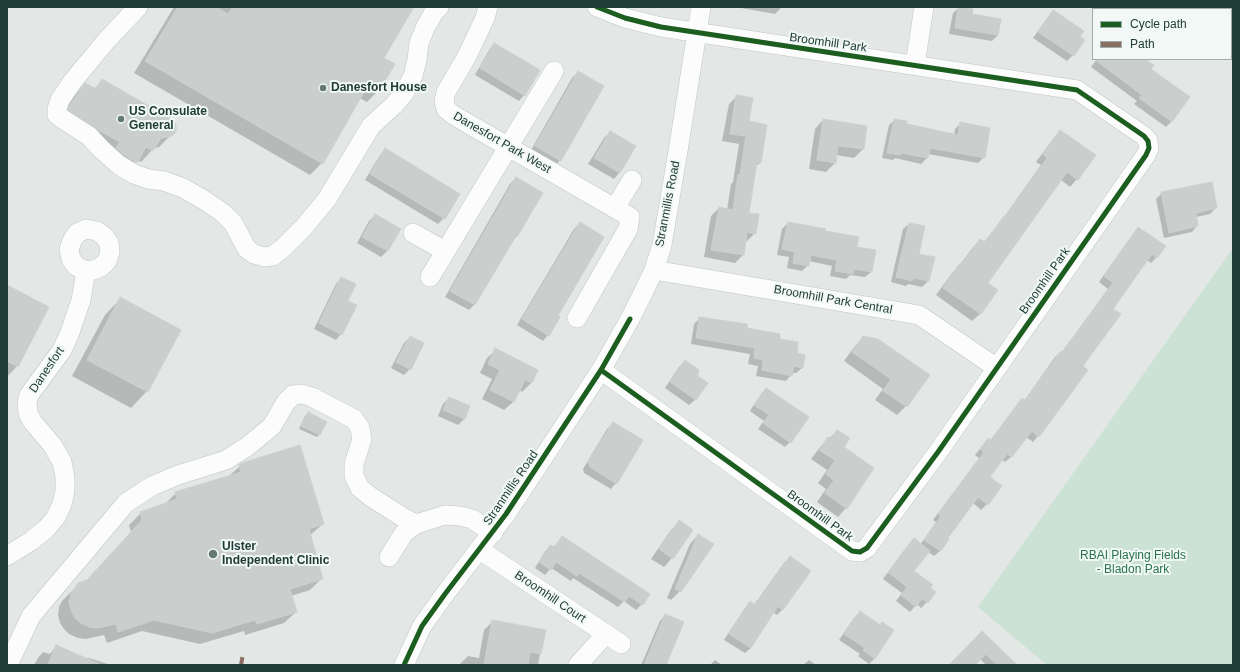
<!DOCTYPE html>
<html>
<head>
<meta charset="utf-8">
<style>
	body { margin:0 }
	#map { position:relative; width:1240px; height:672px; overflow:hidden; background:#e3e8e6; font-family:Helvetica,sans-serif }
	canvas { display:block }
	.frame { position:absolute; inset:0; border:8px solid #203c37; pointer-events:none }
	.legend { position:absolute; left:1092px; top:8px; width:140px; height:52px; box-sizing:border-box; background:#f1f8f5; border:1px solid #9dada9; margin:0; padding:5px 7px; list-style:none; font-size:12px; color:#203c37 }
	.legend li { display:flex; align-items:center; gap:8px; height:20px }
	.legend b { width:20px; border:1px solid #9dada9 }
</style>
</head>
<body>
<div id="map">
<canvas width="1240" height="672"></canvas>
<div class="frame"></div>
<ul class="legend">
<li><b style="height:5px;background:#1b5e20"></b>Cycle path</li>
<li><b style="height:5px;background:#8d6e63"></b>Path</li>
</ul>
</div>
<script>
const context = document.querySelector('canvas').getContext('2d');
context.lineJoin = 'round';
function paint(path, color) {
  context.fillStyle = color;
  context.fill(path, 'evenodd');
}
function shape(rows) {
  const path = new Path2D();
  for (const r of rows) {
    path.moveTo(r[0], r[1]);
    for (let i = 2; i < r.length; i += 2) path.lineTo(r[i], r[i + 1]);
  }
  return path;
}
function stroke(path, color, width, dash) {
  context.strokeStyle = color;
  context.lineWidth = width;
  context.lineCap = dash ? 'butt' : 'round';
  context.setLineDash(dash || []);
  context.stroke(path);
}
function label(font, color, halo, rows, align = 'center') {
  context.font = font + ' Helvetica,sans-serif';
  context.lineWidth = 4;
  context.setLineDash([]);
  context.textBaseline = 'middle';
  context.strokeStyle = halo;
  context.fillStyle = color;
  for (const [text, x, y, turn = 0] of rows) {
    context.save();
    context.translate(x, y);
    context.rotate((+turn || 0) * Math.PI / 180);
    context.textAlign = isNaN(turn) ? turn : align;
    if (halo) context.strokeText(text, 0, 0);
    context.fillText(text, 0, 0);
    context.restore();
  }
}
paint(shape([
	[1233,248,1233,665,1047,665,978,607]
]), '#cbe2d4');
paint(shape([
	[174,7,413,7,382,59,394,65,378,91,367,102,359,98,322,163,310,175,134,73],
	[741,7,782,7,775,14,741,8],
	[959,8,971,15,998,35,992,41,949,34,953,13],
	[1053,11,1079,37,1073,55,1067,61,1033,38,1048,17],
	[494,44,524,95,519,101,475,75,489,50],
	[1097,59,1144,59,1149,69,1189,97,1171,122,1166,127,1134,104,1137,101,1091,67],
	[578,72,560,160,555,166,530,152,572,78],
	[102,81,175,131,159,147,154,148,141,162,137,160,124,174,57,121,74,96,85,84,94,89],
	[737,96,748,122,760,163,755,167,748,213,755,233,747,241,745,241,743,255,735,263,704,257,711,216,719,208,727,210,731,184,733,182,739,144,722,141,729,104],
	[823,120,866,127,863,149,854,158,836,155,835,163,826,172,809,169,815,129],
	[895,120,905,124,954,135,955,129,961,123,984,157,978,163,928,154,927,158,921,164,895,158,893,160,882,158,889,125],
	[1060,131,1077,179,1070,187,1061,180,987,284,996,290,980,314,972,321,936,295,953,272,960,265,973,247,981,240,984,242,1002,220,1041,165,1036,162,1053,139],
	[610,132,635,147,619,173,614,179,588,164,604,138],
	[385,150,444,218,438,224,365,180,380,155],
	[516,178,517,236,511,242,474,305,469,310,445,297,510,184],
	[1162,193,1216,208,1210,214,1196,217,1197,226,1192,232,1164,238,1156,199],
	[375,215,399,229,387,251,381,257,357,243,369,221],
	[580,223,556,316,548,335,543,341,517,325,574,229],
	[788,223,856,248,871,272,865,277,850,275,846,279,830,276,832,266,809,261,808,265,802,271,787,268,789,257,777,255,782,229],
	[909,224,918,255,933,258,928,281,922,287,908,284,906,286,891,282,903,229],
	[1139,228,1157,257,1151,263,1147,260,1112,309,1081,367,1038,436,1033,442,1026,437,1011,457,1005,462,1002,460,988,478,987,504,981,510,973,503,947,539,948,540,940,551,934,556,928,552,913,571,929,588,927,602,921,608,917,604,910,612,896,601,902,593,883,579,908,545,914,540,920,545,936,522,933,520,979,458,975,455,988,439,990,441,1017,405,1022,400,1024,401,1055,357,1061,352,1062,352,1108,289,1099,282,1133,234],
	[341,278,347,301,341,334,336,340,314,329,336,284],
	[7,286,17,366,7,377],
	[121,298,180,330,147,391,131,408,72,376,105,315],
	[700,318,745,329,795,354,802,368,796,373,792,373,791,375,786,381,756,376,758,366,748,364,750,354,691,344,694,324],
	[410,337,410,369,404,375,391,368,404,343],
	[863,337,928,375,906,406,897,415,875,400,883,389,844,361,855,346],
	[496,350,537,370,531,383,522,392,519,390,513,402,504,410,482,399,492,379,480,373,487,358],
	[685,361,697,377,707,384,695,400,689,405,665,388,679,367],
	[766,389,790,442,785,447,758,429,764,421,750,411,761,394],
	[449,398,469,406,464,419,458,425,438,416,443,404],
	[308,413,319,435,317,437,299,429,305,416],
	[613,423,616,483,611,489,584,473,583,469,607,429],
	[837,431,842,448,846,508,838,517,817,502,826,489,818,483,827,470,811,459,820,447],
	[240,466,323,524,309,536,322,578,310,590,291,596,296,612,284,623,245,635,244,631,200,644,142,631,107,643,104,635,86,639,78,638,69,634,64,629,60,623,58,615,59,607,62,601,79,584,87,581,131,532,129,525,141,513,164,505,176,493,228,477],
	[679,522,672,558,664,567,651,559,671,530],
	[698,535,680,591,671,600,667,598,690,544],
	[562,537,649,594,642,604,636,610,624,601,618,607,573,578,571,581,551,568,545,575,535,568,545,551,551,546,553,548],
	[790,557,783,609,777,615,773,612,751,648,745,653,724,640,745,608,750,603,754,605,784,563],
	[860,612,875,658,869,664,858,656,860,654,839,640,854,618],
	[665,615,665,665,641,665,660,621],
	[493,621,544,631,538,665,459,665,468,656,479,658,484,630],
	[982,633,1004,665,986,665,980,659,973,665,950,665],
	[56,646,87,659,89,658,111,665,34,665,38,658,43,652,50,654],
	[715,660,722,665,710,665],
	[809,660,816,665,803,665]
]), '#0003');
const building = shape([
	[178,7,216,7,228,14,233,7,414,7,384,58,395,64,379,91,368,85,323,164,145,61,178,7],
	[958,7,973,9,972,14,1001,19,998,35,955,28,958,7],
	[1053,10,1084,31,1080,36,1085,40,1074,56,1038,32,1053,10],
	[494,43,540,70,525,96,480,68,494,43],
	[1094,59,1145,59,1154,65,1151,69,1190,97,1172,122,1139,98,1142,95,1094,59],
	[578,71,604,86,561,161,535,146,578,71],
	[102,79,173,120,176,125,176,132,172,136,161,138,153,151,146,147,137,163,126,156,116,148,120,142,98,130,68,110,70,105,85,83,96,89,102,79],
	[736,95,753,98,749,121,767,125,761,163,757,162,749,213,759,214,756,234,747,232,744,255,711,250,719,207,733,210,738,175,740,175,746,136,730,134,736,95],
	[823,119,867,126,864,149,838,146,836,163,817,160,823,119],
	[894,119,907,121,907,124,958,135,960,122,990,128,985,158,930,148,928,158,901,153,900,155,887,153,894,119],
	[1060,130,1096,155,1078,180,1067,172,988,283,998,290,981,314,943,288,960,263,962,264,980,239,985,242,1004,216,1005,217,1047,158,1043,154,1060,130],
	[610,131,636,146,620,173,594,158,610,131],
	[385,148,460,194,445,219,370,174,385,148],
	[516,177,543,193,517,237,516,236,475,305,450,291,516,177],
	[1212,182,1217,208,1196,213,1198,226,1169,233,1161,192,1212,182],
	[375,214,401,229,388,251,362,237,375,214],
	[580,222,604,237,558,316,560,317,549,336,522,319,580,222],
	[788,222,826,229,825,231,859,237,857,247,876,250,872,272,854,269,853,274,835,271,837,260,811,255,809,266,793,263,795,252,782,249,788,222],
	[909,223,925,226,919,254,935,257,929,281,913,278,912,281,896,277,909,223],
	[1138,227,1166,246,1157,258,1152,254,1113,309,1121,314,1083,366,1088,370,1039,437,1032,431,1012,457,1007,454,990,477,1002,486,988,505,978,497,948,538,949,539,941,551,924,540,941,516,938,514,984,452,980,449,988,438,991,440,1022,398,1025,400,1061,351,1063,352,1113,283,1104,276,1138,227],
	[341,277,356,284,348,301,357,305,342,335,319,323,341,277],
	[7,285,49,307,18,367,7,361,7,285],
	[120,297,181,330,148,392,87,360,120,297],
	[699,317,747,324,747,328,780,334,780,339,798,342,797,353,805,355,803,368,794,366,792,376,762,370,763,360,754,358,755,348,696,338,699,317],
	[410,336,424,343,411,370,396,362,410,336],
	[863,336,878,339,930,375,907,407,883,391,891,379,852,352,863,336],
	[495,348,538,370,532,383,525,380,514,402,490,390,500,370,488,364,495,348],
	[685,360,699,370,698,376,708,383,696,400,670,382,685,360],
	[766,388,809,417,791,443,763,423,769,415,754,405,766,388],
	[449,397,470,406,465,419,443,410,449,397],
	[308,412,327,422,320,435,301,426,308,412],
	[613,422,643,440,617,484,590,467,588,462,613,422],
	[837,430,850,438,844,447,874,468,847,509,825,493,834,480,826,474,835,460,819,450,828,437,831,439,837,430],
	[300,445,324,524,309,529,323,579,290,589,297,612,257,624,255,620,212,633,154,620,118,632,116,624,98,628,90,627,81,623,75,618,72,612,69,603,71,594,74,589,78,583,87,580,142,520,140,512,177,499,175,492,241,472,239,465,242,463,300,445],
	[679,520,693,530,673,559,659,549,679,520],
	[698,534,714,544,681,592,675,589,698,534],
	[562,536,650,594,643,605,629,596,625,602,579,573,577,576,556,562,551,570,539,562,550,545,555,547,562,536],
	[914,538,930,551,914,571,933,585,930,588,936,592,928,603,922,598,916,607,901,595,907,587,888,572,914,538],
	[790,556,811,571,783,610,778,606,751,648,729,634,750,601,755,605,790,556],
	[860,611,880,625,882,622,894,630,875,659,863,650,865,648,844,634,860,611],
	[665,614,684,622,666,665,644,665,665,614],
	[492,620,546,630,541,654,530,652,528,665,484,665,492,620],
	[982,631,1017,665,997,665,986,654,975,665,949,665,982,631],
	[56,645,102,665,48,665,56,645]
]);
paint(building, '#cacfce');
stroke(building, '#cbd1cf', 1);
const minor = shape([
	[138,7,106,41,72,82,60,100,57,109,57,115,61,118,89,136,101,149,119,165,134,174,148,179,164,181,183,188,204,200,223,213,233,223,247,249,254,254,264,257,273,256,283,248,304,227,327,199,371,126,394,105,405,92,413,76,417,60,419,43,426,26,434,12,439,7],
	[488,7,485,18,466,58,446,92,444,101,446,109,452,114,460,119,630,217,628,229,577,318],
	[597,7,625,18,661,27,1077,90,1144,136,1148,141,1149,148,1146,155,938,452,867,548,860,552,852,551,601,370],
	[915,65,924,7],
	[615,208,632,180],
	[86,229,97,231,104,236,109,243,110,252,107,261,101,267,93,270,86,271,76,266,71,259,69,249,72,241,77,233,86,229],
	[413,233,445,251],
	[654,270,919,315,997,368],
	[430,277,554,71],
	[480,550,621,644],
	[7,556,31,541,46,529,56,517,62,504,65,491,65,477,62,462,53,446,32,421,28,413,27,403,29,395,62,350,69,335,81,300,86,271],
	[389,557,404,533,416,524,445,515,460,516,472,519,493,533],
	[8,665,31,616,126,503,152,486,178,475,226,460,248,446,272,426,286,402,293,395,302,394,312,397,354,419,360,428,362,439,354,464,354,476,360,488,371,497,404,518,416,524],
	[404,665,422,626,445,594,506,514,601,370,630,319,644,291,654,270,662,245,678,151,701,7],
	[578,665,605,635]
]);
stroke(minor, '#c0c5c3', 20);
stroke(minor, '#fbfcfb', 19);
stroke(shape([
	[241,665,243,654]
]), '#8d6e63', 4, [8, 4]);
stroke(shape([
	[597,7,625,18,661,27,1077,90,1144,136,1148,141,1149,148,1146,155,938,452,867,548,860,552,852,551,601,370],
	[404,665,422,626,445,594,506,514,601,370,630,319]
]), '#1b5e20', 5);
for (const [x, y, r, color] of [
	[323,88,4,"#647874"],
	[121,119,4,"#647874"],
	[213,554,5,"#647874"]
]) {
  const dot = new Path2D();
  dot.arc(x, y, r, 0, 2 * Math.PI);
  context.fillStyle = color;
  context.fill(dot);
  stroke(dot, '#f1f8f5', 1.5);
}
label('12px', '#203c37', '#f1f8f5', [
	["Broomhill Park",828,43,8],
	["Danesfort Park West",502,143,30],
	["Stranmillis Road",668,204,-79],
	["Broomhill Park",1045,281,-55],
	["Broomhill Park Central",833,300,10],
	["Danesfort",47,370,-56],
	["Stranmillis Road",511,488,-56],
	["Broomhill Park",820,516,36],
	["Broomhill Court",550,597,34]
]);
label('bold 12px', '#203c37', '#f1f8f5', [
	["Danesfort House",331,88],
	["US Consulate",129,112],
	["General",129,126],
	["Ulster",222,547],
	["Independent Clinic",222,561]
], 'left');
label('12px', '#2a744d', '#f1f8f5', [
	["RBAI Playing Fields",1133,556],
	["- Bladon Park",1133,570]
]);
</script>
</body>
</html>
